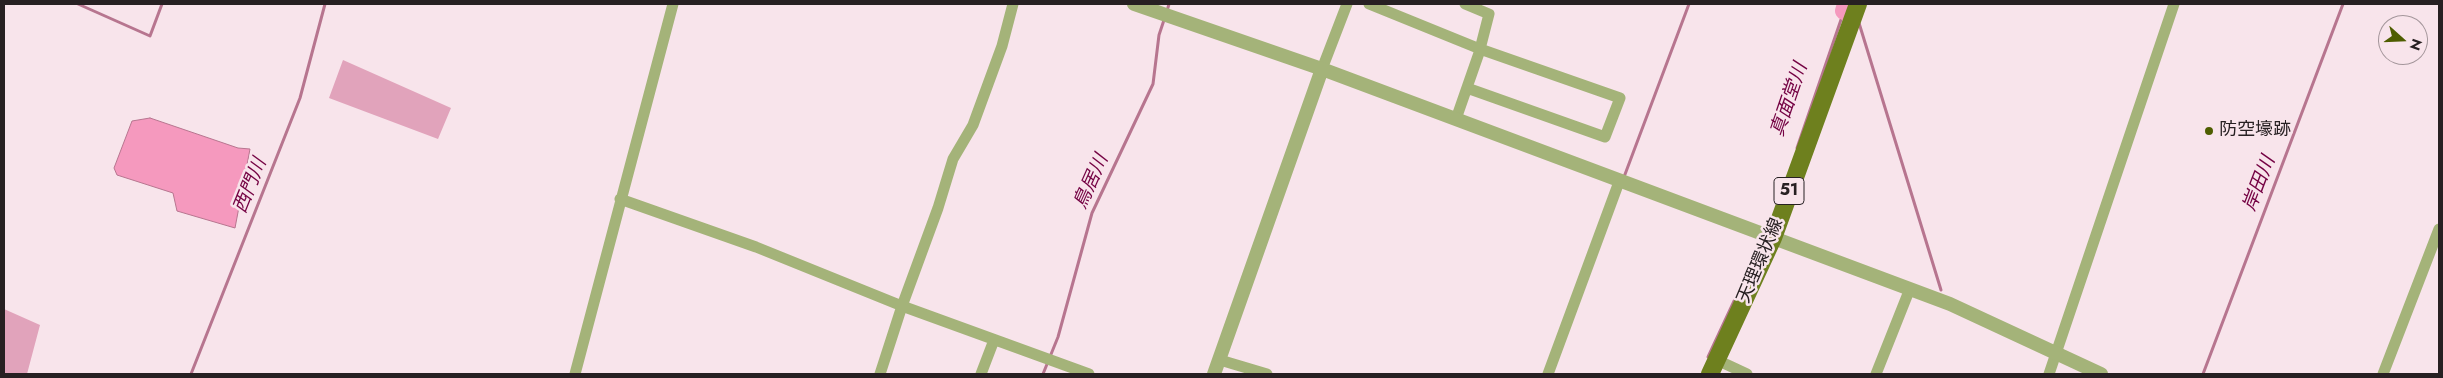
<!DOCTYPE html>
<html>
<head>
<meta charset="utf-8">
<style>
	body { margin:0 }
	#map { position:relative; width:2443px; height:378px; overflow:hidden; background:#f8e4eb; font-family:Jost,sans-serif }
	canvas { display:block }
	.frame { position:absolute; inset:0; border:5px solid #272022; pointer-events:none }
	.north { position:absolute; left:2378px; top:15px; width:50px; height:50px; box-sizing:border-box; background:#f8e4eb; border:1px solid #a4969b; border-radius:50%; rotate:110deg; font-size:14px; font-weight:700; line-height:20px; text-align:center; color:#272022 }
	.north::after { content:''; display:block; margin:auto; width:18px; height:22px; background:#4e5d00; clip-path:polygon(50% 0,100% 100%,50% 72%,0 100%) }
</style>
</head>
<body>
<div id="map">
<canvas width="2443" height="378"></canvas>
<div class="frame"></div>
<div class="north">N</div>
</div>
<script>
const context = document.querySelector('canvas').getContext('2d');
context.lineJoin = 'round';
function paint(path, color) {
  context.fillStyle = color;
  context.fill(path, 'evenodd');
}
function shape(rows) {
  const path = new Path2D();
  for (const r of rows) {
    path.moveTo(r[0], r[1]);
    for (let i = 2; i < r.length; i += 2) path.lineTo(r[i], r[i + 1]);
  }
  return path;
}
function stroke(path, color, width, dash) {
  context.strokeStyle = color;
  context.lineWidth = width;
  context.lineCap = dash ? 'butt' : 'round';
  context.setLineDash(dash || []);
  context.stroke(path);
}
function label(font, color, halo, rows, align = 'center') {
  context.font = font + ' Jost,"Noto Sans JP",sans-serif';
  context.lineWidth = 5;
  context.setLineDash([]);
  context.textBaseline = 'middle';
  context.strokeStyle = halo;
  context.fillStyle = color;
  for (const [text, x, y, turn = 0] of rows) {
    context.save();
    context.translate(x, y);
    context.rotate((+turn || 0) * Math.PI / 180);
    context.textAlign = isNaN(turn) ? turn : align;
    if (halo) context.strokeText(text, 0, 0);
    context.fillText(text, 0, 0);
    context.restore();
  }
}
paint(shape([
	[343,60,451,108,438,139,329,98],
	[4,309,40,325,27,374,4,374]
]), '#e1a3bb');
const water = shape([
	[150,118,238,148,250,149,235,228,177,211,173,193,117,175,114,168,132,121,150,118]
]);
paint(water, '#f599be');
stroke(water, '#b7758f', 1);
stroke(shape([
	[78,4,150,36,162,4],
	[1167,11,1169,4],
	[1859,23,1941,290],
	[1797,148,1844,11],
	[1624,177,1689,4],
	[1708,357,1756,254],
	[191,374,300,98,325,4],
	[1043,374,1058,337,1092,213,1153,84,1159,35,1165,17],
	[2203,374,2343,4]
]), '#b7758f', 3);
stroke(shape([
	[1844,11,1846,4]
]), '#f599be', 18);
stroke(shape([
	[1369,4,1480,49,1620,98,1605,137,1467,88],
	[1322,69,1347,4],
	[1456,119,1479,53,1489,14,1465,4],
	[620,199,756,247,902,306,1089,374],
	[1220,360,1267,374],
	[1717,360,1747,374],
	[575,374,673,4],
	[880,374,902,306,938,208,953,159,973,125,1002,46,1013,4],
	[981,374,994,340],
	[1548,374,1619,182],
	[1876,374,1909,291],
	[2049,374,2174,4],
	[2383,374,2439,229]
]), '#a4b379', 11);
stroke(shape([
	[1134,4,1322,69,1950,304,2101,374],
	[1214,374,1322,69]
]), '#a4b379', 14);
stroke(shape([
	[1710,374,1773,238,1858,4]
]), '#6e801e', 18);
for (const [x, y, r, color] of [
	[2209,131,5,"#4e5d00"]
]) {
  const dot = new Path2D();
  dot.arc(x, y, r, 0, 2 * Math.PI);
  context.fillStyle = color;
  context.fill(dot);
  stroke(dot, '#f8e4eb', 2);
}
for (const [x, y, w] of [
	[1789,191,30]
]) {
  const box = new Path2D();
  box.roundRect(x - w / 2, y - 13.5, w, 27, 4);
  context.fillStyle = '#f8e4eb';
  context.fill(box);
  stroke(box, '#272022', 1);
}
label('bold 16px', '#272022', null, [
	["51",1789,191]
]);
label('18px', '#272022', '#f8e4eb', [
	["防空壕跡",2219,131]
], 'left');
label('18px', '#272022', '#f8e4eb', [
	["天理環状線",1761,261,-67]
]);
label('italic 19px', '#740243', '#f8e4eb', [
	["真面堂川",1790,100,-71],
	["鳥居川",1092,182,-66],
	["岸田川",2260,184,-69],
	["西門川",251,186,-68]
]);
</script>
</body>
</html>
